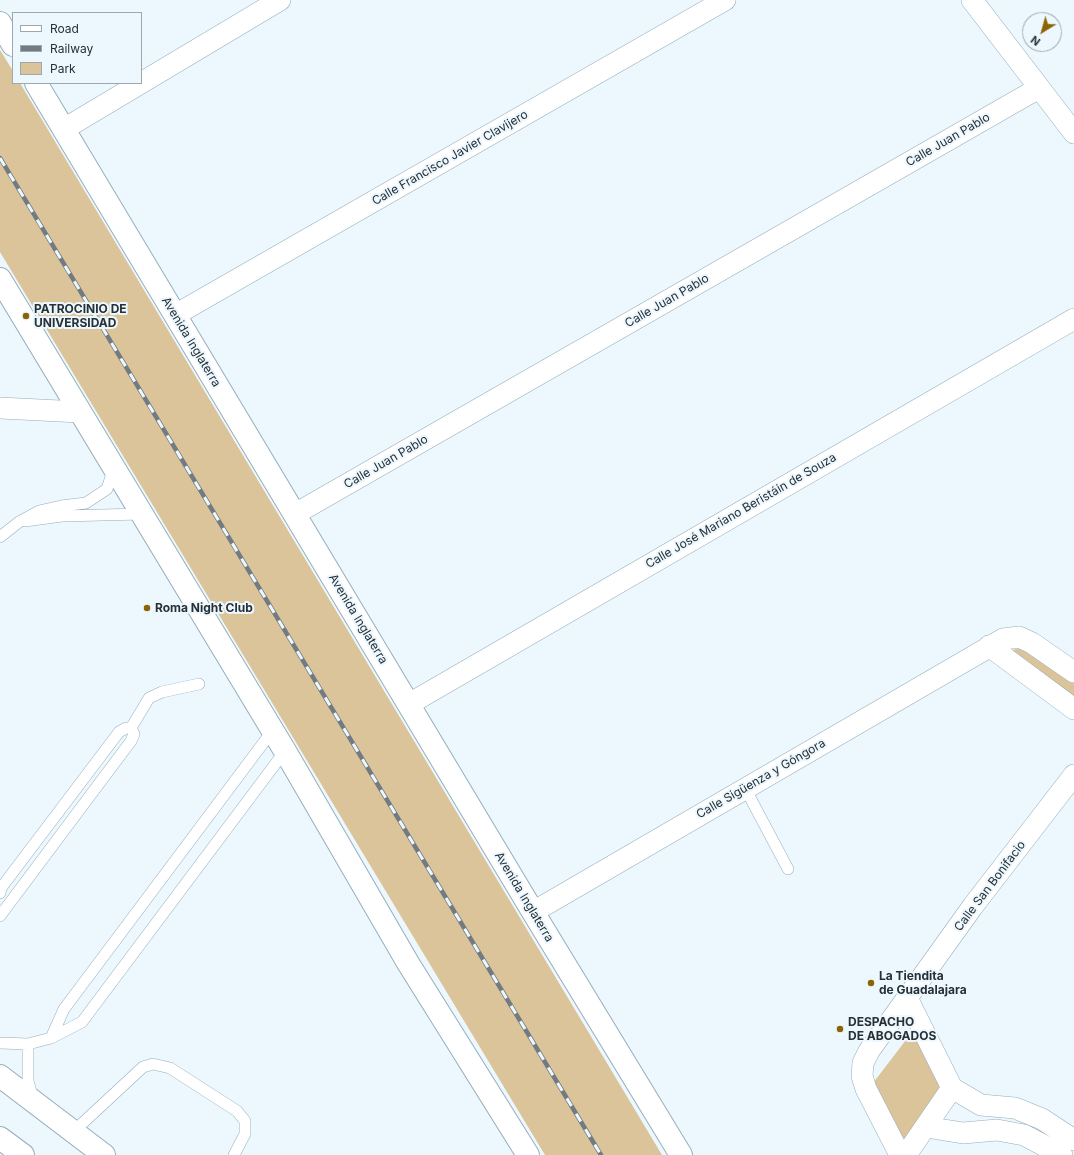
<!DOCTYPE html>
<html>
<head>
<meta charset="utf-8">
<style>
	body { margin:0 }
	#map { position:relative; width:1074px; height:1155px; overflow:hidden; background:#edf7fe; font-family:Inter,sans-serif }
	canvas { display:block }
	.legend { position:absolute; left:12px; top:12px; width:130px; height:72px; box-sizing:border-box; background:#edf7fe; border:1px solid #9da7ae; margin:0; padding:5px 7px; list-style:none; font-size:12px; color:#263036 }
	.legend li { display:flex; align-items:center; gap:8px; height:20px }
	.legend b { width:20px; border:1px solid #9da7ae }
	.north { position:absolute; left:1022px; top:12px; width:40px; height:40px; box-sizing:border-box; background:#edf7fe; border:1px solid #9da7ae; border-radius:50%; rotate:217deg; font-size:11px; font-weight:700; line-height:16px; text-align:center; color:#263036 }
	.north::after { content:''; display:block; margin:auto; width:14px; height:18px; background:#8b6505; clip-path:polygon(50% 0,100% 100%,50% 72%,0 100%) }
</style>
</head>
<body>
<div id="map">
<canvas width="1074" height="1155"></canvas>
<ul class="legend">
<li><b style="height:5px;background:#fff"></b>Road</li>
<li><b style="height:5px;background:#717b81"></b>Railway</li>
<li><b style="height:11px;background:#dbc499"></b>Park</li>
</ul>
<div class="north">N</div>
</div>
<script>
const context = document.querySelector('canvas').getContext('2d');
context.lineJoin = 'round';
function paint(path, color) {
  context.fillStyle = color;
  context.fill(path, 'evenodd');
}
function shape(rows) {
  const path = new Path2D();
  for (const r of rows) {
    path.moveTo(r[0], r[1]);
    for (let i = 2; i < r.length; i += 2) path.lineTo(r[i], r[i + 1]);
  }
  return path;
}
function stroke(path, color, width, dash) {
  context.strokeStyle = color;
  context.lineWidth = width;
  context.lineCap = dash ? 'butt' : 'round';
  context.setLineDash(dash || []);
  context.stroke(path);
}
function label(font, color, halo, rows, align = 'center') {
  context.font = font + ' Inter,sans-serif';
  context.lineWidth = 4;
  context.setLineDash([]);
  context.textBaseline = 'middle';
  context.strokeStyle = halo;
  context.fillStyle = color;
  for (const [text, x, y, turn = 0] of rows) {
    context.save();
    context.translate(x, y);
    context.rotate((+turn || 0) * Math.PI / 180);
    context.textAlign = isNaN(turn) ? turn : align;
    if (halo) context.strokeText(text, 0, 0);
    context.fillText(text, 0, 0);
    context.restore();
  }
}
paint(shape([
	[0,50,13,71,13,83,20,83,662,1155,545,1155,0,252],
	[1031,646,1074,675,1074,699,1011,653,1012,650],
	[909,1036,917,1036,949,1090,904,1154,870,1087]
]), '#dbc499');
const lane = shape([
	[25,521,62,516,141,514],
	[0,537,19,522,39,511,61,506,86,503,107,489,111,477,111,468],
	[131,728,149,698,162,692,199,684],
	[745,788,788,869],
	[0,893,1,888,119,732,126,728,131,728],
	[0,916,131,741,134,734,131,728],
	[51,1038,64,1009,273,730],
	[0,1043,28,1044,51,1038,82,1022,285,751],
	[28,1044,28,1081,33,1099],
	[73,1132,143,1067,153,1064,170,1068,237,1111,245,1121,245,1134,234,1155]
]);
const street = shape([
	[972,0,1074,133],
	[141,83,280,0],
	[64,129,141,83],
	[175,315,725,0],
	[0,408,80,412],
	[295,514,1039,88],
	[989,646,1074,709],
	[409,704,1074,319],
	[533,912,1003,639,1019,637,1032,643,1074,672],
	[907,998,952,1088],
	[952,1088,981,1105,1015,1108,1042,1119,1074,1140],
	[926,1127,963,1133,997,1130,1024,1135,1062,1155],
	[900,1155,866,1089,862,1076,863,1063,869,1051,973,906,1074,775],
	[906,1155,952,1088]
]);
const secondary = shape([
	[0,23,13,45],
	[36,83,533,912,681,1155],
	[0,279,285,751,408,963,528,1155],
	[0,1076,104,1155]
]);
const primary = shape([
	[0,1138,23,1155]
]);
stroke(lane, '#95aebc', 12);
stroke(street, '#95aebc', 22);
stroke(secondary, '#95aebc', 24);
stroke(primary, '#95aebc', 24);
stroke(lane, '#fff', 11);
stroke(street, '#fff', 21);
stroke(secondary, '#fff', 22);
stroke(primary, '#fff', 22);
const rail = shape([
	[0,158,601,1155]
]);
stroke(rail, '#717b81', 4.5);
stroke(rail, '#edf7fe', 3, [9]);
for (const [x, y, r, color] of [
	[26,316,4,"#8b6505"],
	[147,608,4,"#8b6505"],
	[871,983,4,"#8b6505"],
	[840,1029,4,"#8b6505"]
]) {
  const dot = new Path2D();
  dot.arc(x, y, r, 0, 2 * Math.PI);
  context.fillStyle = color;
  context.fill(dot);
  stroke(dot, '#edf7fe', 1.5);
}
label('12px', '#263036', '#edf7fe', [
	["Calle Juan Pablo",948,140,-30],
	["Calle Francisco Javier Clavijero",450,158,-30],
	["Calle Juan Pablo",667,301,-30],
	["Avenida Inglaterra",191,342,59],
	["Calle Juan Pablo",386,462,-30],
	["Calle José Mariano Beristáin de Souza",741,511,-30],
	["Avenida Inglaterra",358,619,59],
	["Calle Sigüenza y Góngora",761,779,-30],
	["Calle San Bonifacio",990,886,-53],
	["Avenida Inglaterra",524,897,59]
]);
label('bold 12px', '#263036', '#edf7fe', [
	["PATROCINIO DE",34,309],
	["UNIVERSIDAD",34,323],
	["Roma Night Club",155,608],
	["La Tiendita",879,976],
	["de Guadalajara",879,990],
	["DESPACHO",848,1022],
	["DE ABOGADOS",848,1036]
], 'left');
</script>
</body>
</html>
